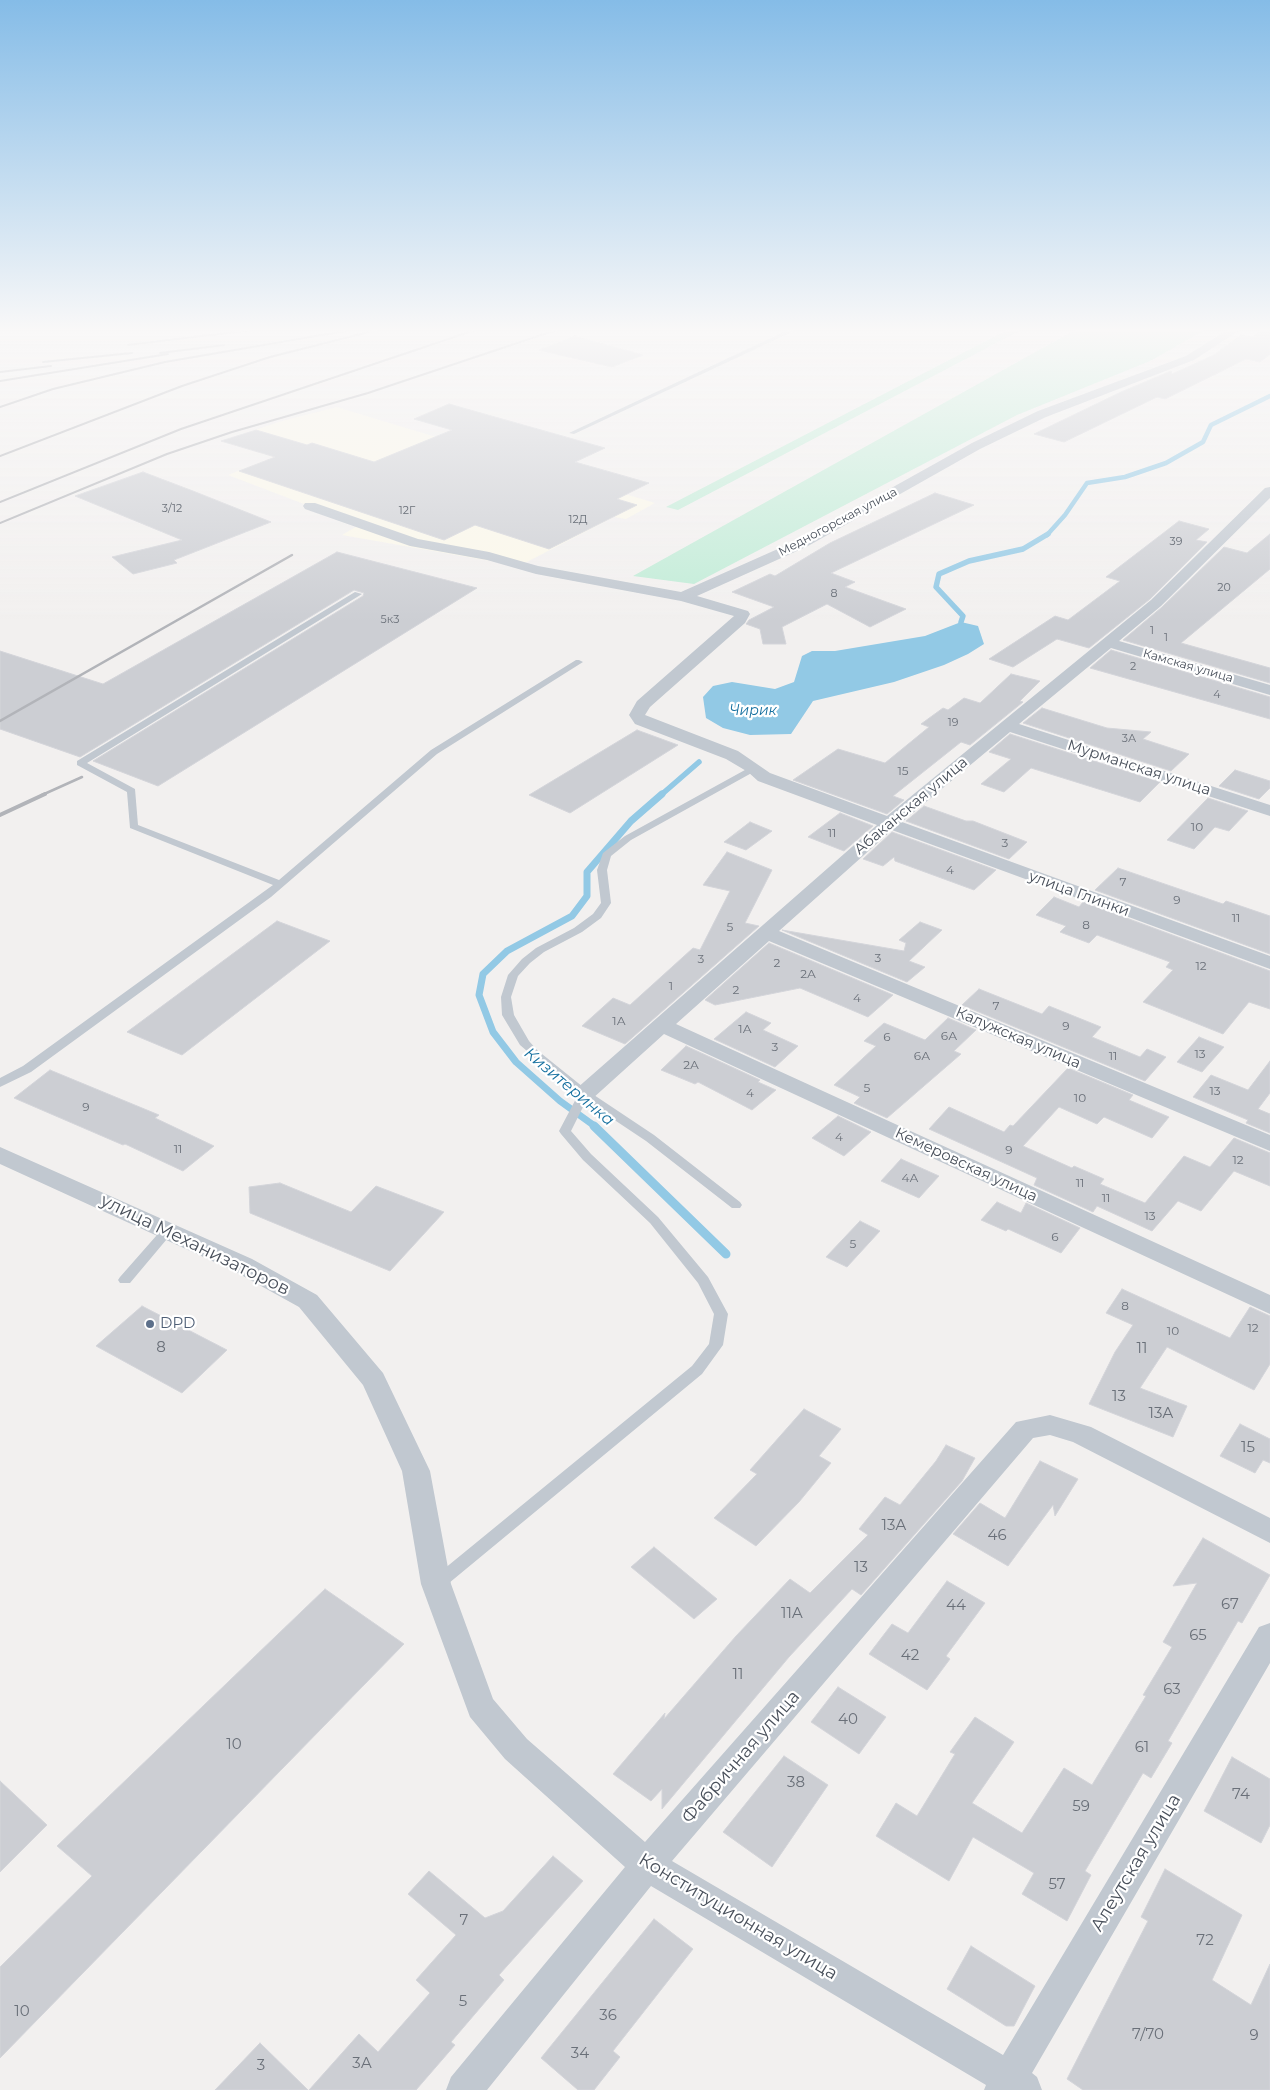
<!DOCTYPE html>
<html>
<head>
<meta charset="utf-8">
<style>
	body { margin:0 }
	canvas { display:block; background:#f2f0ef }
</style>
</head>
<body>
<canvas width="1270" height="2090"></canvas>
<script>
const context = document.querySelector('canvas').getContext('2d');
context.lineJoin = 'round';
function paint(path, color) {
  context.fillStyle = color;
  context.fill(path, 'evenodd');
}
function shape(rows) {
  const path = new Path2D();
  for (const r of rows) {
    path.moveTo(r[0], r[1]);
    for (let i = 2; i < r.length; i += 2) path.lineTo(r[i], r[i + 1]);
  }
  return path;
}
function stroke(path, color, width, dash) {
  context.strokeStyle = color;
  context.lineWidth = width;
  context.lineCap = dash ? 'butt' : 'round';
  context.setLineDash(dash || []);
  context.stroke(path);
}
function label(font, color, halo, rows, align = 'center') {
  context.font = font + ' Montserrat,sans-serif';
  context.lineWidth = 4.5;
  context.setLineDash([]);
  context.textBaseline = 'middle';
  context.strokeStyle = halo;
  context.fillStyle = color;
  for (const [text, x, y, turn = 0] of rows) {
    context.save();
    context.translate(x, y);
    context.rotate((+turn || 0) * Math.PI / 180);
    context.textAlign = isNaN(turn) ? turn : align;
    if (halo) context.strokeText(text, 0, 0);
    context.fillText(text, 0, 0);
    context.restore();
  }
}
paint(shape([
	[337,407,343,409,655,503,626,519,614,517,519,566,342,535,359,525,228,475,274,457,221,441,282,421]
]), '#fbf8ea');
paint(shape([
	[1007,330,1021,330,678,510,666,507],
	[1075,330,1205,330,1150,361,1017,415,694,584,633,576]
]), '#c1ecd7');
paint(shape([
	[961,622,978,626,984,644,968,654,944,665,894,682,813,701,791,734,750,735,723,728,706,718,703,697,713,686,732,682,775,689,794,682,802,656,812,651,835,651,925,636]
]), '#92c9e5');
stroke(shape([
	[1047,535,1065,515,1087,483,1125,477,1166,463,1203,442,1211,425,1270,396]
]), '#92c9e5', 4.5);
stroke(shape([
	[961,622,963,616,936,587,939,574,969,561,1023,549,1048,534],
	[661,795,699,762]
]), '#92c9e5', 5.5);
stroke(shape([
	[596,1127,560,1101,516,1062,493,1032,479,995,483,974,507,951,572,916,587,896,587,872,631,821,662,794]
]), '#92c9e5', 7);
stroke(shape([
	[594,1126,726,1254]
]), '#92c9e5', 9);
const building = shape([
	[1260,330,1270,330,1270,354,1260,362,1246,359,1165,399,1157,397,1064,442,1034,434,1121,392,1171,371,1172,374,1214,355,1241,335,1253,337,1260,330],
	[575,336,643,355,612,367,539,350,575,336],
	[449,404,605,448,575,462,649,483,617,499,637,505,549,549,475,525,444,540,239,471,275,457,221,441,256,430,307,445,312,443,374,462,452,430,414,419,449,404],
	[143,472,193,491,271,522,174,560,177,563,133,574,112,557,182,540,75,496,143,472],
	[935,493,974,505,831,573,855,582,845,587,906,609,870,627,827,604,782,627,786,644,763,644,760,629,746,624,749,620,774,607,732,592,770,574,775,576,830,543,935,493],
	[1179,521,1209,529,1196,540,1207,542,1150,599,1089,648,1057,639,1013,667,989,659,1055,616,1068,620,1120,581,1106,577,1179,521],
	[1270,534,1270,569,1181,643,1270,668,1270,683,1123,640,1162,607,1224,547,1247,553,1270,534],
	[337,552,477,588,158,786,93,761,363,596,364,593,354,590,80,757,0,729,0,651,103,684,337,552],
	[1111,650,1270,697,1270,719,1090,668,1111,650],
	[1011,674,1040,681,1020,701,1023,702,970,745,961,742,893,796,904,800,887,814,793,780,838,749,885,763,929,727,921,724,943,708,948,710,964,698,980,703,1011,674],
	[1042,708,1107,728,1151,732,1143,739,1189,754,1171,771,1023,723,1042,708],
	[637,730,678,745,570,813,529,795,637,730],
	[1010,734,1160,782,1140,802,1031,768,1004,792,981,784,1011,759,989,752,1010,734],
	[1235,770,1270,781,1270,788,1259,799,1219,786,1235,770],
	[1208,798,1248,811,1229,831,1215,827,1194,849,1167,840,1208,798],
	[924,806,966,821,973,821,1027,842,1009,859,906,821,924,806],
	[840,813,873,826,844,851,808,837,840,813],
	[750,822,772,831,746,850,724,842,750,822],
	[892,832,996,870,974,890,895,861,894,857,883,866,863,859,892,832],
	[727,852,772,870,745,923,759,926,625,1044,582,1026,613,998,630,1005,693,948,700,950,730,891,703,885,727,852],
	[1118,868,1223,904,1226,901,1270,916,1270,954,1095,890,1118,868],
	[1054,897,1079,907,1083,902,1270,971,1270,1009,1249,1002,1223,1034,1143,1002,1173,970,1166,967,1170,962,1097,935,1089,943,1060,932,1066,926,1036,915,1054,897],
	[277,921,330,941,182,1055,127,1032,277,921],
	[920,922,942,930,909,961,925,967,907,982,782,930,904,951,906,943,899,940,920,922],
	[769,943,893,995,868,1017,800,988,715,1005,705,1000,769,943],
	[979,989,1042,1014,1049,1006,1101,1027,1092,1037,1140,1057,1147,1049,1166,1057,1145,1081,962,1005,979,989],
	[746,1012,771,1023,763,1030,798,1046,775,1067,714,1039,746,1012],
	[948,1018,976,1030,954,1051,961,1054,887,1118,854,1103,860,1097,834,1085,876,1046,864,1041,884,1023,925,1040,948,1018],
	[1199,1037,1224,1047,1202,1072,1177,1062,1199,1037],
	[686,1046,760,1080,758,1082,776,1090,752,1110,698,1082,695,1084,661,1070,686,1046],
	[1270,1061,1270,1093,1258,1109,1270,1114,1270,1133,1246,1123,1248,1120,1193,1097,1211,1075,1248,1090,1270,1061],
	[1068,1068,1133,1095,1129,1100,1169,1117,1152,1138,1104,1117,1097,1124,1059,1107,1023,1146,1072,1168,1074,1166,1104,1179,1100,1184,1145,1203,1184,1156,1210,1167,1234,1138,1270,1153,1270,1186,1234,1171,1201,1211,1178,1201,1152,1231,1097,1206,1093,1212,1034,1185,1037,1178,929,1129,949,1107,1004,1132,1010,1125,1013,1126,1068,1068],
	[50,1070,159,1115,155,1118,214,1146,183,1171,125,1144,123,1145,14,1098,50,1070],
	[838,1116,871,1132,844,1156,812,1138,838,1116],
	[901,1159,939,1176,919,1198,881,1181,901,1159],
	[280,1183,351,1212,376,1186,444,1212,390,1271,250,1213,249,1187,280,1183],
	[997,1202,1021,1213,1026,1203,1080,1228,1061,1253,1008,1229,1006,1231,981,1220,997,1202],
	[860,1221,880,1231,847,1267,826,1257,860,1221],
	[1122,1289,1230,1338,1250,1307,1270,1316,1270,1364,1254,1390,1167,1347,1140,1388,1187,1406,1173,1437,1089,1404,1115,1352,1133,1325,1106,1313,1122,1289],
	[142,1306,227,1350,182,1393,96,1346,142,1306],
	[804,1409,841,1429,819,1456,831,1463,799,1502,756,1546,714,1518,757,1474,750,1470,804,1409],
	[1240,1424,1270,1439,1270,1463,1263,1460,1255,1473,1220,1456,1240,1424],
	[946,1445,975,1458,962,1481,861,1595,852,1589,789,1657,662,1809,662,1789,651,1801,613,1774,665,1713,664,1719,736,1636,790,1579,810,1593,868,1535,859,1529,885,1497,900,1505,936,1461,946,1445],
	[1040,1461,1078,1479,1055,1516,1053,1505,1008,1566,953,1534,980,1503,1005,1518,1040,1461],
	[1203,1538,1270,1575,1242,1623,1238,1621,1168,1741,1172,1743,1151,1778,1143,1773,1085,1871,1091,1875,1067,1921,1022,1894,1034,1873,973,1837,949,1881,876,1836,896,1803,917,1816,955,1754,950,1752,975,1717,1014,1742,972,1803,1022,1833,1064,1768,1092,1785,1146,1696,1143,1695,1172,1647,1163,1642,1197,1583,1173,1586,1203,1538],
	[654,1547,717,1599,694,1619,631,1567,654,1547],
	[947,1581,985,1603,946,1656,950,1659,927,1690,869,1654,892,1624,908,1633,947,1581],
	[325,1589,404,1644,0,2058,0,1967,92,1876,57,1846,325,1589],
	[838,1687,886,1717,859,1754,811,1722,838,1687],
	[784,1756,828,1785,772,1867,723,1832,784,1756],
	[1232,1757,1270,1779,1270,1825,1261,1843,1204,1811,1232,1757],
	[0,1781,47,1825,0,1872,0,1781],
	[553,1856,583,1881,499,1975,504,1980,451,2042,455,2045,416,2090,309,2090,359,2034,378,2052,430,1993,416,1980,456,1935,408,1894,429,1871,485,1918,503,1911,553,1856],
	[1165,1869,1242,1915,1212,1980,1251,2005,1270,1964,1270,2090,1083,2090,1067,2079,1148,1921,1141,1917,1165,1869],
	[654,1919,693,1949,613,2051,620,2057,594,2090,578,2090,541,2058,654,1919],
	[971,1946,1035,1986,1014,2026,1006,2026,947,1989,971,1946],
	[260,2043,308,2090,215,2090,260,2043]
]);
paint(building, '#ccced3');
stroke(building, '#d4d5da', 1);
paint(shape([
	[788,330,796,330,574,434,569,433,788,330],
	[355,592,362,594,87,763,135,789,138,825,279,880,431,750,576,660,579,660,583,662,437,754,271,897,31,1072,0,1087,0,1078,23,1066,273,885,130,828,127,792,77,765,77,761,355,592],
	[754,765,759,768,757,770,631,840,611,856,607,870,611,903,601,918,582,932,544,952,530,963,518,976,511,997,514,1015,529,1041,537,1050,588,1091,654,1135,740,1202,742,1205,740,1208,732,1208,646,1141,586,1101,571,1131,591,1154,658,1217,708,1277,728,1314,723,1345,702,1374,443,1588,438,1589,433,1588,430,1583,433,1578,692,1366,709,1344,714,1314,698,1283,650,1223,583,1160,561,1134,559,1131,578,1095,520,1045,502,1015,501,997,508,975,522,959,536,948,574,928,593,914,601,903,597,870,603,853,625,836,754,765],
	[168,1226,172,1227,174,1230,172,1233,130,1283,120,1283,118,1280,120,1277,164,1227,168,1226]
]), '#c1c8d0');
paint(shape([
	[1227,330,1240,330,1194,360,1046,417,980,449,808,546,697,596,748,611,750,614,745,623,650,707,645,715,738,751,770,773,887,816,1151,600,1265,488,1270,487,1270,498,1161,606,1119,641,1270,685,1270,695,1111,648,1019,724,1270,805,1270,816,1010,732,902,822,1270,956,1270,969,892,830,779,931,1270,1135,1270,1151,769,941,676,1024,1270,1295,1270,1314,664,1034,592,1099,584,1101,576,1099,573,1094,576,1089,877,825,758,781,748,772,726,759,635,724,629,715,637,701,734,616,681,601,536,574,487,560,410,546,305,509,303,506,305,503,315,503,418,539,489,552,538,566,681,592,798,540,972,443,1038,411,1186,356,1227,330],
	[0,1147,252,1259,317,1295,383,1373,430,1471,451,1584,493,1699,527,1739,645,1842,1016,1422,1050,1415,1091,1427,1270,1518,1270,1543,1073,1442,1050,1435,1033,1438,672,1861,1003,2055,1259,1627,1270,1623,1270,1663,1032,2073,1037,2077,1042,2090,984,2090,986,2085,651,1886,487,2090,446,2090,451,2077,625,1867,505,1759,470,1717,421,1584,402,1471,363,1385,299,1307,234,1271,0,1164,0,1147]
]), '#c1c8d0');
stroke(shape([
	[128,345,251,330],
	[160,353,224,345],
	[43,362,132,353],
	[0,372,51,366],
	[0,381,168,354],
	[0,407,53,389,165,362,345,331],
	[0,456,182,386,270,357,377,330],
	[0,502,181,429,475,330],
	[0,523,167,454,232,432,368,393,556,330]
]), '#b2b4b9', 2);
stroke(shape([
	[0,721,292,555],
	[42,795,82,777]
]), '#b2b4b9', 2.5);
stroke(shape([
	[0,815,45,794]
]), '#b2b4b9', 4);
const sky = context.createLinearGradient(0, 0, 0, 623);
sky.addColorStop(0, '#85bce7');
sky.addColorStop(0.53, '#f9f8f8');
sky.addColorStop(1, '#f9f8f800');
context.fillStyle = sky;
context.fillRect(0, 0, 1270, 623);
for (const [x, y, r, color] of [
	[150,1324,5,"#5c6f8a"]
]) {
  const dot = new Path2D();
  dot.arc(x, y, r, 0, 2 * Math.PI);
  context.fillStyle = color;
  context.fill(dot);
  stroke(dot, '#fff', 2);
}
label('11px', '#6a7079', null, [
	["3/12",172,509],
	["12Г",407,511],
	["12Д",578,520],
	["39",1176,542],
	["20",1224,588],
	["8",834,594],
	["5к3",390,620],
	["1",1152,631],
	["1",1166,638],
	["2",1133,667],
	["4",1217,695],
	["19",953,723],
	["3А",1129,739]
]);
label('12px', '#49505b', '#fff', [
	["Медногорская улица",838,522,-28],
	["Камская улица",1188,666,16]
]);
label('12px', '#6a7079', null, [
	["15",903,771],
	["10",1197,827],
	["11",832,833],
	["3",1005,843],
	["4",950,870],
	["7",1123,882],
	["9",1177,900],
	["11",1236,918],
	["8",1086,925],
	["5",730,927],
	["3",878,958],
	["3",701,959],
	["2",777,963],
	["12",1201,966],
	["2А",808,974],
	["1",671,986],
	["2",736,990],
	["4",857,998],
	["7",996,1006],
	["1А",619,1021],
	["9",1066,1026],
	["1А",745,1029],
	["6А",949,1036],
	["6",887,1037],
	["3",775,1047],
	["13",1200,1054],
	["6А",922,1056],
	["11",1113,1056],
	["2А",691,1065],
	["5",867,1088],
	["13",1215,1091],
	["4",750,1093],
	["10",1080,1098],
	["9",86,1107],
	["4",839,1137],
	["11",178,1149],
	["9",1009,1150],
	["12",1238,1160],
	["4А",910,1178],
	["11",1080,1183],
	["11",1106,1198],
	["13",1150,1216],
	["6",1055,1237],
	["5",853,1244],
	["8",1125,1306],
	["12",1253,1328],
	["10",1173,1331]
]);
label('italic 14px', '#1771a0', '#fff', [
	["Чирик",753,711]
]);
label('15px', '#49505b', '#fff', [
	["Мурманская улица",1139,768,18],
	["Абаканская улица",911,806,-40],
	["улица Глинки",1079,894,20],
	["Калужская улица",1018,1038,23],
	["Кемеровская улица",966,1165,25]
]);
label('15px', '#4e5e75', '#fff', [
	["DPD",160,1324]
], 'left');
label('15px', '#6a7079', null, [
	["8",161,1348],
	["11",1142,1349],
	["13",1119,1397],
	["13А",1161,1414],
	["15",1248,1448],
	["13А",894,1526],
	["46",997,1536],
	["13",861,1568],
	["67",1230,1605],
	["44",956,1606],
	["11А",792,1614],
	["65",1198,1636],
	["42",910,1656],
	["11",738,1675],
	["63",1172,1690],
	["40",848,1720],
	["10",234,1745],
	["61",1142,1748],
	["38",796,1783],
	["74",1241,1795],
	["59",1081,1807],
	["57",1057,1885],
	["7",464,1921],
	["72",1205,1941],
	["5",463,2002],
	["10",22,2012],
	["36",608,2016],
	["7/70",1148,2035],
	["9",1254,2036],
	["34",580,2054],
	["3А",362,2064],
	["3",261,2066]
]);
label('italic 16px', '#1771a0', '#fff', [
	["Кизитеринка",569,1087,40]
]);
label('18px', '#49505b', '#fff', [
	["улица Механизаторов",195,1245,26],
	["Фабричная улица",741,1757,-49],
	["Алеутская улица",1136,1863,-59],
	["Конституционная улица",738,1917,31]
]);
</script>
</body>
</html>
